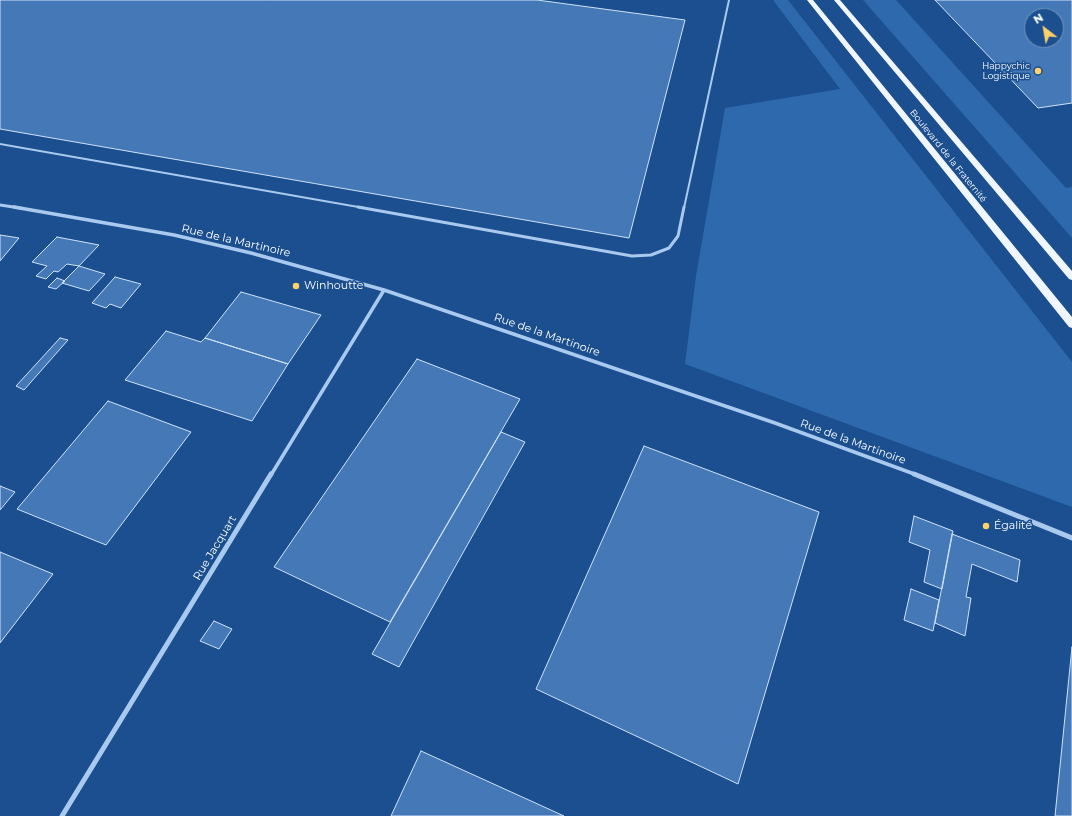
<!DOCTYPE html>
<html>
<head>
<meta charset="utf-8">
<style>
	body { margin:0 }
	#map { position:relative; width:1072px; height:816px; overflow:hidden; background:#1b4f8f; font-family:Montserrat,sans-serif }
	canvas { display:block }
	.north { position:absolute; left:1024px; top:8px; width:40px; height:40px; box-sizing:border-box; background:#1b4f8f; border:1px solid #7695bc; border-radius:50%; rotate:329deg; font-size:11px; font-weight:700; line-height:16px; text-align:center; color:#fff }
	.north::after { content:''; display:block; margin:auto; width:14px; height:18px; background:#ffd166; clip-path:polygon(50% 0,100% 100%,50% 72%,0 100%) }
</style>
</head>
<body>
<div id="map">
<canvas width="1072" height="816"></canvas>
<div class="north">N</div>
</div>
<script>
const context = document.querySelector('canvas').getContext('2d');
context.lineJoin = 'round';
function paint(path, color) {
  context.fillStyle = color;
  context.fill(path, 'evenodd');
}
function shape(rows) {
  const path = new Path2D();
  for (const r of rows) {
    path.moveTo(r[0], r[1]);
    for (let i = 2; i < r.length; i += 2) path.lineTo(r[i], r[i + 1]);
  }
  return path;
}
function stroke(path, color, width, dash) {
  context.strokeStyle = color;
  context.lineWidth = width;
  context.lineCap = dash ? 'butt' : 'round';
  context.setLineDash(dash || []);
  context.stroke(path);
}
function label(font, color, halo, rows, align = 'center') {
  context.font = font + ' Montserrat,sans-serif';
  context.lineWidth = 3;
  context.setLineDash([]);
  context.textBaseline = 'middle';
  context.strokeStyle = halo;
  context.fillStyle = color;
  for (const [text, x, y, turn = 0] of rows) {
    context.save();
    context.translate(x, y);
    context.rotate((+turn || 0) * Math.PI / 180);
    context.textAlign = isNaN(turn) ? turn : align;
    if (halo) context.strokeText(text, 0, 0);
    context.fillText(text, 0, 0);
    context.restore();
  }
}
paint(shape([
	[773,0,788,0,1072,362,1072,507,685,364,696,276,725,108,840,89],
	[863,0,896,0,1066,188,1072,187,1072,238]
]), '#2e69ad');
const building = shape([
	[0,0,537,0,685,20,629,238,0,129,0,0],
	[935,0,1072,0,1072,103,1038,108,935,0],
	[1032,16,1056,16,1056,40,1032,40,1032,16],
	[0,235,19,238,0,261,0,235],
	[57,237,99,245,79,266,67,264,58,272,54,271,46,279,36,276,47,266,32,262,57,237],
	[79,266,105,274,89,291,62,283,79,266],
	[115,277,141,284,121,308,110,304,106,308,92,303,115,277],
	[57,278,65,281,56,289,48,287,57,278],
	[241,292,321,315,288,364,205,338,241,292],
	[166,331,201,342,205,338,288,364,252,421,125,380,166,331],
	[60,338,68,340,24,390,16,386,60,338],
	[417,359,520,399,390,622,274,567,417,359],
	[108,401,191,432,106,545,17,509,108,401],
	[501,432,525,442,399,667,372,654,501,432],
	[644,446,819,512,738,784,536,689,644,446],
	[0,486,15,492,0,510,0,486],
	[914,516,953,531,942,589,924,582,930,550,909,542,914,516],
	[952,534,1020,560,1017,582,972,564,966,597,971,598,965,636,935,623,952,534],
	[0,552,53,574,0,643,0,552],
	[911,589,939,600,933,631,904,620,911,589],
	[214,621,232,629,219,649,200,641,214,621],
	[1072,647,1072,816,1055,816,1072,647],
	[421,751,564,816,391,816,421,751]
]);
paint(building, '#4478b7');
stroke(building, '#cfe3fa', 1);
stroke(shape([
	[0,144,364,208],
	[684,208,729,0]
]), '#a9c9ee', 2);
stroke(shape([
	[358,207,632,256,651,255,669,248,678,236,684,207]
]), '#a9c9ee', 3);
stroke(shape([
	[0,205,20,208]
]), '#a9c9ee', 3);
stroke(shape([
	[14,207,174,235,251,253,384,290,775,423,917,475],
	[271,475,384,290]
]), '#a9c9ee', 3.5);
stroke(shape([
	[914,474,1072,538],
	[62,816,271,474]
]), '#a9c9ee', 5);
paint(shape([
	[807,0,813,0,1072,317,1072,328,1069,327,807,0],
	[834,0,840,0,1072,271,1072,280,1069,279,834,0]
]), '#f0f6ff');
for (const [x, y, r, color] of [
	[1038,71,4,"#ffd166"],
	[296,286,4,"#ffd166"],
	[986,526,4,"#ffd166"]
]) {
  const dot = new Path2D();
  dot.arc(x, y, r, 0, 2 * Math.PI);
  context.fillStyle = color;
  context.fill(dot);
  stroke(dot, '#1b4f8f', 1.5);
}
label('9px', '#fff', '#1b4f8f', [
	["Happychic",1030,66],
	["Logistique",1030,76]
], 'right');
label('9px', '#fff', '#1b4f8f', [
	["Boulevard de la Fraternité",948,156,51]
]);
label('11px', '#fff', '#1b4f8f', [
	["Rue de la Martinoire",236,241,13],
	["Rue de la Martinoire",547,335,19],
	["Rue de la Martinoire",853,442,20],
	["Rue Jacquart",215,548,-59]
]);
label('11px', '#fff', '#1b4f8f', [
	["Winhoutte",304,286],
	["Égalité",994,526]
], 'left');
</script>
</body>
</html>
